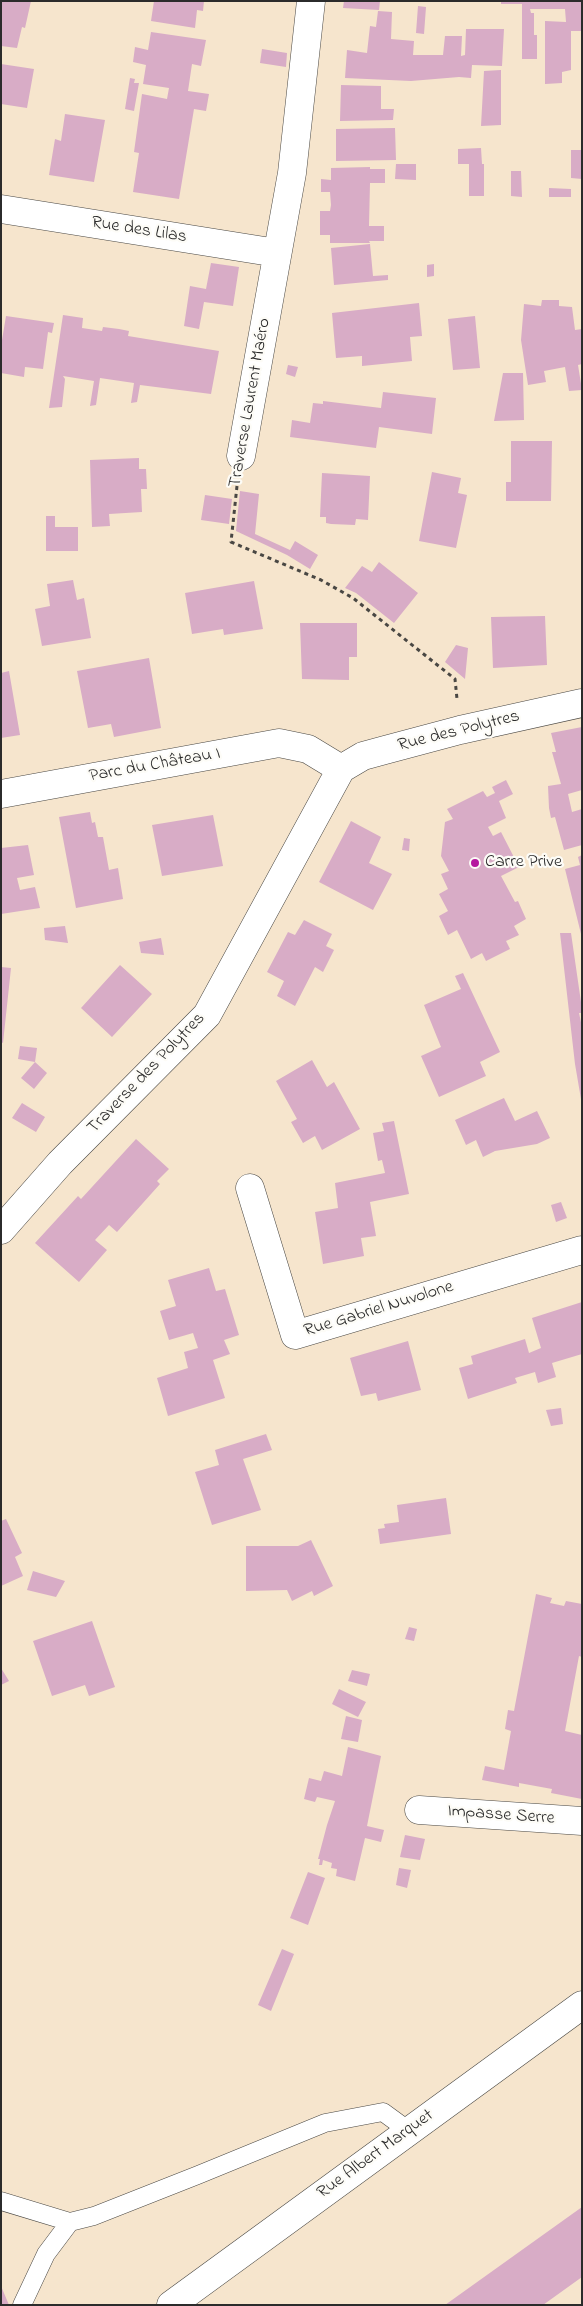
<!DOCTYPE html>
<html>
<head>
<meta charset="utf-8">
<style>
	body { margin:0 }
	#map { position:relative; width:583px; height:2306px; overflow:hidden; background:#f6e5cd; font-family:"Indie Flower",sans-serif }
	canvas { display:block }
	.frame { position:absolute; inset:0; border:2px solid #2b2b2b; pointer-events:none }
</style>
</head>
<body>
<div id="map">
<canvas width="583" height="2306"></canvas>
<div class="frame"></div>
</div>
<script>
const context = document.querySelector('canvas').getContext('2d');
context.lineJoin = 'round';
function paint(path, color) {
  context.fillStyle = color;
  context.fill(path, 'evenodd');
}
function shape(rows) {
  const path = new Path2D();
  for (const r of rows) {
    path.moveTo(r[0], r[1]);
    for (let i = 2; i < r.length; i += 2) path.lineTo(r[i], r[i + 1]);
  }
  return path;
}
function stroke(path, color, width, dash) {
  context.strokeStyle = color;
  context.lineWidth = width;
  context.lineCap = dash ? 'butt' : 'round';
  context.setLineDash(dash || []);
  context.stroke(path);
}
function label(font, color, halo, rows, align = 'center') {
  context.font = font + ' "Indie Flower",sans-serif';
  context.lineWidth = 4.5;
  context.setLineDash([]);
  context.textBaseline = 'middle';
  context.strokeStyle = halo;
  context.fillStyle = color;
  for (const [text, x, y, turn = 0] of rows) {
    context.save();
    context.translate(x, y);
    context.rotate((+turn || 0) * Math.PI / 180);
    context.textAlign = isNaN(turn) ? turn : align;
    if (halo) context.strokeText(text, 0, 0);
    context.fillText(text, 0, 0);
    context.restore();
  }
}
paint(shape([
	[1,1,31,1,25,28,22,27,17,48,1,46],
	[154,1,204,1,203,11,197,10,195,28,151,21],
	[344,1,380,1,379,10,343,8],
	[501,1,582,1,582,31,571,31,571,70,562,72,562,83,545,84,545,21,566,22,565,9,530,9,531,13,534,13,534,35,537,35,537,59,522,59,522,4,501,4],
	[418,6,426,7,424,34,416,33],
	[378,11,392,12,391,39,414,41,413,55,443,55,445,36,462,36,461,56,465,55,466,29,504,29,502,66,472,65,471,78,459,77,411,81,345,78,347,50,367,53,370,26,376,27],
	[151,32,206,40,201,66,192,64,188,91,209,94,206,111,194,109,179,199,133,192,139,153,134,152,142,94,167,99,169,88,143,84,146,65,133,62,135,47,148,50],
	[262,49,287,53,286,67,260,63],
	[1,64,34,69,27,108,1,104],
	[501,70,501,125,481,126,484,71],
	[130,78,135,79,134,83,139,83,134,111,125,109],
	[341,85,381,86,381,109,394,109,393,120,340,121],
	[65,114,105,120,94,182,49,175,55,139,61,141],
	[395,128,396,160,336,161,336,129],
	[481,148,482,164,484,164,484,196,469,196,469,164,458,164,458,149],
	[571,150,582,150,582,179,571,178],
	[396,164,416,164,416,180,395,179],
	[370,167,370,169,385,169,385,183,370,183,369,226,384,226,384,241,369,241,370,243,330,243,330,235,320,235,320,211,330,211,331,205,330,192,321,192,321,179,331,180,331,168],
	[511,171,521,171,522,197,511,196],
	[549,188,571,189,571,197,549,197],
	[370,244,373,276,388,275,388,280,334,285,331,248],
	[211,263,239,267,233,306,204,302,199,329,184,326,190,286,206,289],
	[434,264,434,276,427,277,427,265],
	[542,300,559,300,559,306,572,307,575,330,582,329,582,364,578,365,582,390,569,391,565,367,544,371,546,382,528,385,521,340,524,304,541,306],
	[419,303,422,336,410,337,412,361,362,366,362,356,336,358,332,313],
	[63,315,83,318,82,328,102,331,103,327,119,329,129,331,128,336,219,351,211,394,140,385,137,402,131,403,134,383,100,378,96,405,90,406,94,381,63,376,65,379,62,407,49,408],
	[6,316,54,323,52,333,48,332,43,369,25,367,24,377,1,373,1,346],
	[475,316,480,368,453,370,448,319],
	[288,365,298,367,295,377,286,374],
	[503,373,523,373,524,420,494,421],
	[383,392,436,398,432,434,379,427,376,448,290,437,292,420,310,423,313,403,323,404,323,401,381,408],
	[511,441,552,441,551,501,506,501,506,482,511,482],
	[139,458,139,469,146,469,147,489,141,489,142,512,109,514,110,526,92,527,90,460],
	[432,472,461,478,458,493,467,495,456,548,419,541],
	[322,473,370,476,368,520,356,519,355,525,331,524,326,523,326,517,320,517],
	[240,491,259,494,255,534,290,550,295,541,318,555,310,569,287,555,236,531],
	[205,495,232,499,229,524,201,520],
	[46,516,55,516,55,527,78,527,78,551,46,551],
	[379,562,418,593,394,623,356,593,345,588,362,566,372,572],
	[73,580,77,600,84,598,91,638,42,646,35,609,50,606,47,584],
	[254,581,263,629,224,635,223,629,192,634,185,593],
	[545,616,547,665,493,668,491,617],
	[300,623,357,623,357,657,349,657,349,680,302,679],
	[456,645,468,648,465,679,445,662],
	[149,658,161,728,114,737,111,724,88,728,77,671],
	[9,671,20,735,1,738,1,673],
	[582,727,582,790,568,794,572,812,582,809,582,845,564,850,555,817,551,818,549,808,548,786,561,784,552,752,556,752,551,733],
	[506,780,513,794,499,801,506,818,488,827,493,836,501,832,519,867,501,876,515,902,518,901,526,919,514,926,519,935,506,941,510,949,486,961,482,953,471,959,457,930,448,935,439,916,448,911,439,894,448,889,441,874,449,871,441,856,445,822,453,819,447,809,483,791,487,797,495,793,492,787],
	[90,812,92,823,95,822,98,837,103,837,109,870,118,868,123,899,76,908,59,817],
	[213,815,223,866,162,876,152,825],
	[351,821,381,837,369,863,392,874,373,910,319,882],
	[404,838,410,839,409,851,402,850],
	[28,845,34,875,17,878,20,890,35,887,40,908,1,914,1,848],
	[582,855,582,934,581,934,565,869,580,865,578,857],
	[304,920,332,934,326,946,334,950,323,972,315,967,295,1006,277,996,284,981,267,972,288,932,295,935],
	[65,926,68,943,45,940,44,928],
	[560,933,571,933,582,1009,582,1013,579,1013,582,1027,582,1105,575,1064],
	[161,938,164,955,141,953,139,942],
	[120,965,152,994,112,1037,81,1008],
	[1,967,11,968,3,1043,1,1042],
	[463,973,500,1052,480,1062,486,1076,439,1097,421,1056,441,1047,424,1005,461,989,455,976],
	[20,1046,37,1048,35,1062,18,1059],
	[312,1060,327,1087,334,1082,360,1129,322,1150,315,1136,303,1143,291,1122,297,1119,276,1081],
	[35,1062,47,1073,34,1089,21,1078],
	[504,1098,515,1121,537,1111,550,1138,537,1144,495,1151,483,1157,476,1140,466,1145,455,1120],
	[22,1103,45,1117,36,1132,12,1118],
	[394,1121,409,1194,370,1202,376,1236,361,1238,364,1256,323,1264,315,1212,338,1208,335,1183,385,1173,382,1160,378,1161,373,1133,384,1131,382,1123],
	[136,1139,169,1169,157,1181,160,1184,117,1232,109,1225,95,1240,107,1250,79,1282,35,1243,78,1196,81,1199],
	[561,1202,567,1218,556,1222,551,1205],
	[209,1268,216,1291,225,1289,239,1335,224,1340,230,1354,213,1360,225,1398,168,1416,157,1378,188,1368,184,1352,198,1348,193,1333,169,1340,160,1311,176,1306,168,1280],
	[582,1302,582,1354,552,1363,556,1377,538,1383,535,1372,515,1378,517,1383,468,1399,459,1368,473,1364,471,1356,525,1339,529,1353,541,1348,532,1318],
	[408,1341,421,1390,378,1401,376,1393,361,1396,350,1358],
	[561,1408,563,1424,551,1426,546,1410],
	[266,1434,272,1450,243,1459,261,1510,212,1525,195,1472,219,1465,215,1450],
	[446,1498,451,1534,380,1544,378,1529,385,1528,384,1524,399,1522,397,1505],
	[6,1519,22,1553,15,1557,23,1576,1,1586,1,1521],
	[311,1540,333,1586,314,1596,312,1591,292,1601,287,1590,246,1591,246,1546,298,1546],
	[33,1571,65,1581,56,1597,27,1590],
	[536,1594,552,1598,550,1603,564,1606,566,1601,582,1604,582,1657,579,1656,565,1731,582,1735,582,1799,551,1793,552,1789,519,1783,519,1787,482,1780,485,1766,504,1770,511,1731,505,1729,508,1710,514,1711],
	[92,1621,115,1687,89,1696,85,1685,52,1696,33,1641],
	[409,1627,417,1629,414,1641,405,1639],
	[1,1668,9,1681,1,1685],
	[352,1670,370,1674,367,1686,348,1681],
	[339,1689,366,1702,358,1717,332,1704],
	[346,1716,362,1720,358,1742,341,1739],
	[348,1747,381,1756,367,1826,384,1830,381,1842,365,1838,355,1881,336,1876,337,1869,331,1868,332,1863,323,1860,322,1865,319,1865,320,1859,318,1859,327,1825,335,1801,317,1797,315,1802,304,1799,309,1778,321,1781,324,1771,342,1776],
	[405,1835,425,1839,420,1860,400,1857],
	[399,1868,411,1870,407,1888,396,1885],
	[308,1872,325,1878,308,1925,290,1918],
	[282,1949,294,1954,271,2011,258,2005],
	[582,2207,582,2277,543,2305,445,2305],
	[1,2286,9,2305,1,2305]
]), '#d8acc6');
const service = shape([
	[1,2201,70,2222,94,2216,198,2175,325,2123,383,2112,409,2131],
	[22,2305,46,2254,70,2222]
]);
const minor = shape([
	[1,209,277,253],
	[241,456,292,173,311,1],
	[1,794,279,743,308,749,341,769],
	[250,1188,295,1335,582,1250],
	[1,1230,60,1163,207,1015,341,769,363,756,385,750,460,730,582,703],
	[419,1810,582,1821],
	[171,2305,582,2005]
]);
stroke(service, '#494743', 19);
stroke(minor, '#494743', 29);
stroke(shape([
	[237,486,231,542,321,580,353,598,455,679,457,699]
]), '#494743', 3, [4, 4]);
stroke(service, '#fff', 18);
stroke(minor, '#fff', 28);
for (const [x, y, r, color] of [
	[475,863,5,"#b5179e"]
]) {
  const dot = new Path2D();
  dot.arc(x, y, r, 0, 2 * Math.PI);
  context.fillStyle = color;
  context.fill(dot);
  stroke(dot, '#fdfcf7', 2);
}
label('18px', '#2b2b2b', '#fdfcf7', [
	["Rue des Lilas",139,231,9],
	["Traverse Laurent Maéro",251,403,-80],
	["Rue des Polytres",459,732,-14],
	["Parc du Château I",155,766,-10],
	["Traverse des Polytres",147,1074,-46],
	["Rue Gabriel Nuvolone",379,1310,-17],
	["Impasse Serre",501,1816,4],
	["Rue Albert Marquet",376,2155,-36]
]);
label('18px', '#2b2b2b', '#fdfcf7', [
	["Carre Prive",485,863]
], 'left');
</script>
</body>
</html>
